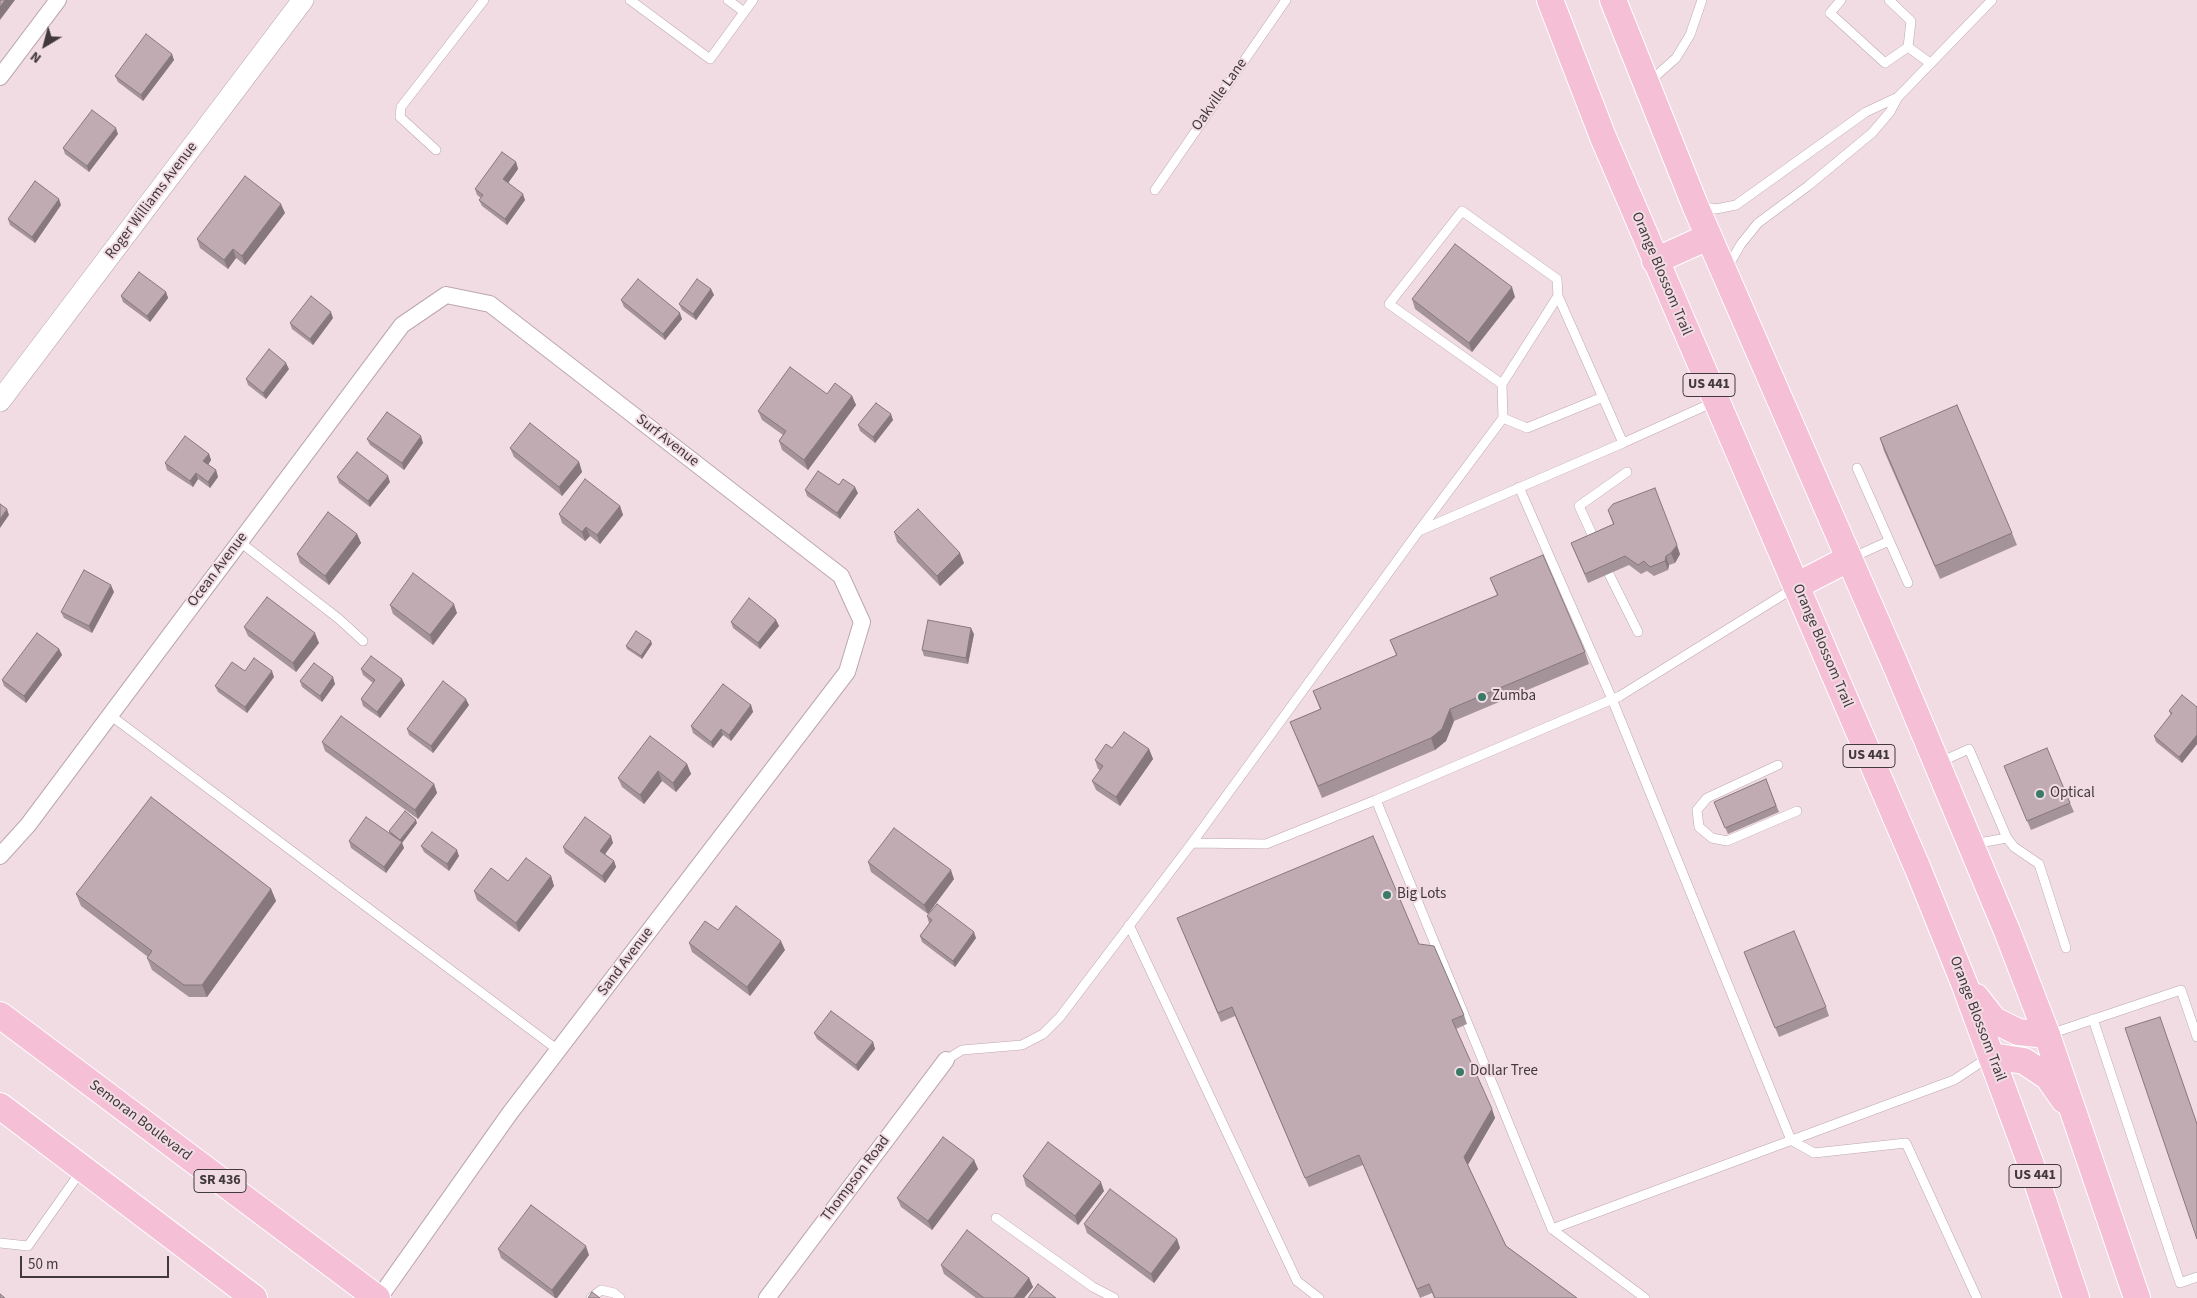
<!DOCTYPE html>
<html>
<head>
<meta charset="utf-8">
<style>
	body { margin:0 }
	#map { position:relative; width:2197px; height:1298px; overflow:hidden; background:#f2dce4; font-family:"Source Sans 3",sans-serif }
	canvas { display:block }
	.north { position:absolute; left:20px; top:20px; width:50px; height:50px; -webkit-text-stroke:4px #f2dce4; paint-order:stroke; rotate:217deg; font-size:14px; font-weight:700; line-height:20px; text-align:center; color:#41393c }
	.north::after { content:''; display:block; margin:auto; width:18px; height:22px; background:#41393c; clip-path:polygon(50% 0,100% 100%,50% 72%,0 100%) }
	.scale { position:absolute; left:20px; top:1256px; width:149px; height:22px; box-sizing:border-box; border:2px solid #41393c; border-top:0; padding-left:6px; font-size:15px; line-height:18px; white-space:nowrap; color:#41393c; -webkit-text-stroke:4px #f2dce4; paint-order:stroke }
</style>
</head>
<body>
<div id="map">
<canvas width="2197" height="1298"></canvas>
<div class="north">N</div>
<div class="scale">50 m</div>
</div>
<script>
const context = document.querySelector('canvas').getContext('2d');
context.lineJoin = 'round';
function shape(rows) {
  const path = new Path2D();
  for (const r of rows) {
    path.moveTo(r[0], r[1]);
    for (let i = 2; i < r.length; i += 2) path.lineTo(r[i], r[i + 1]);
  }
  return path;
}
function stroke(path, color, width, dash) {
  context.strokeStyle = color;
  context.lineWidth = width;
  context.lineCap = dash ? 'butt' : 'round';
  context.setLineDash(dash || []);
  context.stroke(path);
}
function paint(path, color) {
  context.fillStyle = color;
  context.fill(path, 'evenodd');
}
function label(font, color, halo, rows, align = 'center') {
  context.font = font + ' "Source Sans 3",sans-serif';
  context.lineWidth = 4;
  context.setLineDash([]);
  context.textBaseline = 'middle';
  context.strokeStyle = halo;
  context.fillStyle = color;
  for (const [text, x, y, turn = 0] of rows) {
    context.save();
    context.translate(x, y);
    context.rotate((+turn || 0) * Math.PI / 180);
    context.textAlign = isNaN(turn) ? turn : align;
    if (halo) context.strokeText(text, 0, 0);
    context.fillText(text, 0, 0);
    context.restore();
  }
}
const service = shape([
	[630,0,710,59,753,0],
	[728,0,744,12],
	[1841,0,1830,13,1885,63,1908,47,1911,21,1889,0],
	[1908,47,1930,63],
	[1648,83,1676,58,1690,35,1702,0],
	[1898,97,1992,0],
	[436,150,400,117,401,107,484,0],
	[1155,190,1286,0],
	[1700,206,1716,209,1736,205,1866,112,1898,97,1890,112,1872,133,1808,186,1758,223,1741,244,1727,268],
	[1502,384,1389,304,1462,211,1557,279,1558,296,1623,443,1714,402],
	[1503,418,1527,428,1603,397],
	[1857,468,1908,583],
	[1519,487,1612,699,1791,1140,1814,1153,1906,1143,1977,1298],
	[1419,531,1623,443],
	[240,542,339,619,363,641],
	[1596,543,1579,506,1627,472],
	[1851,558,1889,541],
	[1609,574,1638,632],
	[1794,588,1620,696,1376,800,1552,1229,1954,1080,1989,1057],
	[110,715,558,1050],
	[1938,763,1969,749,2007,838],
	[1778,765,1707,798,1697,810,1699,827,1712,838,1727,841,1797,811],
	[1192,843,1266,844,1376,800],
	[1973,844,2007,838,2014,847,2039,864,2066,948],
	[1129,925,1297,1281,1319,1298],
	[2093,1019,2180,1283,2197,1277],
	[2050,1034,2181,990,2197,1037],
	[946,1060,962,1050,1022,1045,1043,1034,1060,1017,1192,843,1418,532,1503,418,1502,384,1558,296],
	[996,1218,1093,1287,1114,1298],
	[1552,1229,1645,1298],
	[0,1243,28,1246,81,1171],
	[591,1298,601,1290,614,1293,620,1298]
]);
const minor = shape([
	[0,77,58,0],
	[0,856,28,825,402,325,446,295,490,304,841,576,862,622,847,672,510,1113,379,1298],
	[767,1298,946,1060]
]);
const tertiary = shape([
	[0,401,303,0]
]);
const primary = shape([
	[1550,0,1603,137,1918,869,1964,983,2033,1170,2076,1298],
	[1613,0,1695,205,1896,666,2007,931,2047,1035,2137,1298],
	[1655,261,1708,237],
	[1796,586,1848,559],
	[1976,997,1994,1020,2018,1032,2047,1035],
	[0,1015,377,1298],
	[1992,1056,2024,1061,2048,1077,2064,1100],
	[0,1106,254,1298]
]);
stroke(service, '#bca7af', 10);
stroke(minor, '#bca7af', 18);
stroke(tertiary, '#bca7af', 22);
stroke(primary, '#fff', 28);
stroke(service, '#fff', 9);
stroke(minor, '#fff', 16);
stroke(tertiary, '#fff', 21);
stroke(primary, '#f5c0d6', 26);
paint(shape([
	[174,60,143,101,118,82,115,76],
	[118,134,89,172,65,154,63,148],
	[516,162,518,169,508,183,525,200,507,225,482,206,479,200,481,198,477,195,475,189],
	[61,205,35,243,10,225,8,219],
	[285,213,245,265,236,258,228,269,200,248,197,239],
	[711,289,714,295,696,320,682,310,679,304],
	[166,292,168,298,150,322,123,302,121,296],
	[1515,297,1472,352,1415,309,1412,299],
	[621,300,682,319,665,340,624,307],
	[333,318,313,345,292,329,290,323],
	[289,369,266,399,248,385,246,379],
	[827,394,852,396,856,405,808,470,782,450,779,441,783,435,762,420,758,411],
	[893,420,875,443,860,431,858,425],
	[1880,438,2012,533,2017,545,1940,579,1884,451],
	[367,439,423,443,404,470,370,445],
	[510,448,579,462,582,472,562,496,514,457],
	[209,454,211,460,208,465,216,470,218,477,210,488,198,479,193,487,167,470,165,463],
	[337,477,390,482,370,507,339,483],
	[839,485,858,493,840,519,807,496,805,490],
	[620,506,623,515,600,544,590,536,585,541,562,523,559,514],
	[1608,510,1680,554,1675,563,1669,565,1668,570,1654,576,1647,571,1641,574,1629,565,1588,583,1571,543,1613,524],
	[894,532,964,563,940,586,897,542],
	[357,534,361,543,329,585,300,563,297,554],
	[1490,578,1585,652,1589,664,1454,721,1446,741,1435,750,1322,798,1290,722,1320,709,1313,691,1396,655,1390,640,1497,595],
	[114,592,92,633,64,618,61,612],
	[390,605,457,613,433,645,393,614],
	[776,620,779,626,760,649,733,628,731,622],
	[244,627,319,643,296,672,248,636],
	[974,634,968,664,924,656,922,650],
	[652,644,642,659,627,649,626,646],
	[59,649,62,655,26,703,4,686,2,680],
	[361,669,405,685,380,718,363,706,361,699,373,683,363,675],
	[245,671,274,677,247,713,218,692,215,686],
	[300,681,335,684,322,702,302,687],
	[469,705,433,753,409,735,407,729],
	[751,705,753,712,731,741,723,735,713,748,693,733,691,726],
	[2197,707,2197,744,2182,763,2156,742,2154,736,2171,715,2169,711],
	[322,742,434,784,437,793,418,819,325,751],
	[1112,748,1149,749,1153,759,1120,806,1096,790,1092,781,1100,770,1098,769,1095,760],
	[687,764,691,774,676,792,662,781,644,804,622,787,618,778],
	[2004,766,2070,803,2074,812,2031,830],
	[1766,779,1779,812,1728,834,1714,802],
	[417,823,402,843,404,848,386,873,351,848,349,841,390,834,389,831],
	[613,843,605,854,614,861,616,867,605,883,565,853,563,847],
	[421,846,459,856,449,871,424,852],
	[868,862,954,879,928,914,871,872],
	[551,876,554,886,519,932,477,900,474,891,508,881],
	[271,889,276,901,207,997,189,997,152,970,147,958,148,957,81,906,76,894],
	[927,916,976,938,955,967,922,942,920,936,929,923],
	[1177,918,1419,944,1464,1015,1467,1024,1456,1029,1495,1118,1468,1165,1506,1246,1577,1298,1434,1298,1432,1293,1420,1298,1363,1165,1309,1187,1235,1016,1221,1022],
	[718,930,785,950,750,996,692,952,689,943],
	[1744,952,1826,1007,1829,1016,1779,1037],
	[814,1033,873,1042,875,1049,858,1071,817,1039],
	[974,1160,978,1169,932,1230,901,1207,897,1198],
	[1023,1176,1104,1191,1078,1225,1026,1186],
	[1084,1224,1177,1239,1180,1248,1154,1283,1087,1233],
	[498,1249,589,1255,557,1298,555,1298,501,1258],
	[941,1265,1029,1278,1033,1287,1024,1298,976,1298,944,1274]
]), '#a5939a');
paint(shape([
	[5,0,15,0,0,20,0,7],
	[172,54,174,60,143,101,141,95],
	[116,128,118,134,89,172,87,166],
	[516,162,518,169,506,186,503,179],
	[523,194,525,200,507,225,505,219],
	[59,199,61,205,35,243,32,237],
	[281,204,285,213,245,265,242,256],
	[233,249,236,258,228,269,224,260],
	[1512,287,1515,297,1472,352,1469,343],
	[711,289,714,295,696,320,693,314],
	[166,292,168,298,150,322,147,316],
	[331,312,333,318,313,345,310,339],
	[680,313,682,319,665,340,663,334],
	[286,363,289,369,266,399,263,393],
	[852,396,856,405,808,470,804,460],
	[891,414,893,420,875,443,873,437],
	[421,436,423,443,404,470,402,463],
	[209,454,211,460,206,468,203,461],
	[579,462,582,472,562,496,559,487],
	[216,470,218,477,210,488,208,482],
	[196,473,198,479,193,487,190,481],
	[388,476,390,482,370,507,368,501],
	[855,487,858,493,840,519,837,513],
	[620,506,623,515,600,544,597,535],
	[7,509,9,515,0,528,0,519],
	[586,527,590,536,585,541,582,532],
	[357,534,361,543,329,585,325,576],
	[1677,545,1680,554,1675,563,1671,553],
	[960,553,964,563,940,586,937,576],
	[1666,556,1669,565,1668,570,1665,561],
	[111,585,114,592,92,633,89,626],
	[454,604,457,613,433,645,430,635],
	[776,620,779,626,760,649,758,643],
	[971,628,974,634,968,664,966,658],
	[315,633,319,643,296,672,293,663],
	[651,641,652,644,642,659,641,656],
	[59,649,62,655,26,703,24,696],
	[272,671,274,677,247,713,245,707],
	[333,677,335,684,322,702,320,696],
	[402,679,405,685,380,718,377,712],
	[466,699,469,705,433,753,431,746],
	[751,705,753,712,731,741,729,735],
	[1450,709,1454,721,1446,741,1435,750,1431,738],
	[721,729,723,735,713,748,711,742],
	[2197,735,2197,744,2182,763,2179,757],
	[1149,749,1153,759,1120,806,1116,797],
	[687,764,691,774,676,792,673,783],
	[658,771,662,781,644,804,640,795],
	[434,784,437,793,418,819,415,810],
	[416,820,417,823,402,843,404,848,386,873,384,867,400,840],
	[611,836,613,843,603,857,600,851],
	[457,850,459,856,449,871,447,864],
	[614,861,616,867,605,883,602,876],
	[951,870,954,879,928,914,924,905],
	[551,876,554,886,519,932,516,923],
	[271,889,276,901,207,997,202,985],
	[974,932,976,938,955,967,953,961],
	[781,941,785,950,750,996,747,987],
	[873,1042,875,1049,858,1071,856,1065],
	[1492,1109,1495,1118,1467,1166,1464,1157],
	[974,1160,978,1169,932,1230,928,1221],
	[1101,1182,1104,1191,1078,1225,1075,1216],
	[1177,1239,1180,1248,1154,1283,1151,1274],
	[586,1246,589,1255,557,1298,555,1298,552,1290],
	[1029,1278,1033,1287,1024,1298,1014,1298]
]), '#86787d');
const building = shape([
	[0,0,5,0,0,7,0,0],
	[146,34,172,54,141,95,115,76,146,34],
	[92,110,116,128,87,166,63,148,92,110],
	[502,152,516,162,503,179,523,194,505,219,479,200,483,195,475,189,502,152],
	[245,176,281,204,242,256,233,249,224,260,197,239,245,176],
	[35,181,59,199,32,237,8,219,35,181],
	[1455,244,1512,287,1469,343,1412,299,1455,244],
	[139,272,166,292,147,316,121,296,139,272],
	[638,279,680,313,663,334,621,300,638,279],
	[697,279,711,289,693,314,679,304,697,279],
	[311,296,331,312,310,339,290,323,311,296],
	[269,349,286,363,263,393,246,379,269,349],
	[790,367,827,394,835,383,852,396,804,460,779,441,786,431,758,411,790,367],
	[876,403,891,414,873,437,858,425,876,403],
	[1957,405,2012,533,1935,566,1880,438,1957,405],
	[387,412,421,436,402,463,367,439,387,412],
	[530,423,579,462,559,487,510,448,530,423],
	[185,436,209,454,203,461,216,470,208,482,196,473,190,481,165,463,185,436],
	[357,452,388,476,368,501,337,477,357,452],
	[818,471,839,485,843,479,855,487,837,513,805,490,818,471],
	[585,479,620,506,597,535,586,527,582,532,559,514,585,479],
	[1655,488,1677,545,1671,553,1666,556,1665,561,1650,567,1644,561,1638,565,1625,556,1585,574,1571,543,1614,524,1608,510,1613,504,1655,488],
	[0,504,7,509,0,519,0,504],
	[918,509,960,553,937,576,894,532,918,509],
	[328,512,357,534,325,576,297,554,328,512],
	[1543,555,1585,652,1450,709,1442,729,1431,738,1318,786,1290,722,1321,709,1313,691,1397,655,1390,640,1498,595,1490,578,1543,555],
	[84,570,111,585,89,626,61,612,84,570],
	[413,573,454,604,430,635,390,605,413,573],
	[267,597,315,633,293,663,244,627,267,597],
	[749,598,776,620,758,643,731,622,749,598],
	[928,620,971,628,966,658,922,650,928,620],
	[636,631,651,641,641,656,626,646,636,631],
	[37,633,59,649,24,696,2,680,37,633],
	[371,656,402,679,377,712,361,699,375,680,361,669,371,656],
	[254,658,272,671,245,707,215,686,232,662,245,671,254,658],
	[314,663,333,677,320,696,300,681,314,663],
	[443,681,466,699,431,746,407,729,443,681],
	[723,684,751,705,729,735,721,729,711,742,691,726,723,684],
	[2182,695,2197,707,2197,735,2179,757,2154,736,2172,713,2169,711,2182,695],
	[341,716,434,784,415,810,322,742,341,716],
	[1124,732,1149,749,1116,797,1092,781,1103,766,1095,760,1106,744,1112,748,1124,732],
	[650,736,687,764,673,783,658,771,640,795,618,778,650,736],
	[2047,748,2070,803,2027,821,2004,766,2047,748],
	[1766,779,1776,806,1725,828,1714,802,1766,779],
	[151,797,271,889,202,985,184,985,147,958,152,951,76,894,151,797],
	[405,811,416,820,400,840,389,831,405,811],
	[366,817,402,842,384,867,349,841,366,817],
	[585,817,611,836,600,851,614,861,602,876,563,847,585,817],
	[894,828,951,870,924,905,868,862,894,828],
	[432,832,457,850,447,864,421,846,432,832],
	[1373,836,1419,944,1434,946,1464,1015,1452,1020,1492,1109,1464,1157,1506,1246,1577,1298,1435,1298,1429,1284,1417,1289,1359,1155,1305,1178,1232,1007,1218,1013,1177,918,1373,836],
	[526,858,551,876,516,923,474,891,491,868,508,881,526,858],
	[937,904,974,932,953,961,920,936,932,920,927,916,937,904],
	[736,906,781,941,747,987,689,943,705,921,718,930,736,906],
	[1794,931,1826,1007,1775,1028,1744,952,1794,931],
	[831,1011,873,1042,856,1065,814,1033,831,1011],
	[2160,1017,2197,1124,2197,1239,2125,1028,2160,1017],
	[943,1137,974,1160,928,1221,897,1198,943,1137],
	[1048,1142,1101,1182,1075,1216,1023,1176,1048,1142],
	[1110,1189,1177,1239,1151,1274,1084,1224,1110,1189],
	[531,1205,586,1246,552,1290,498,1249,531,1205],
	[967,1230,1029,1278,1014,1298,984,1298,941,1265,967,1230],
	[1038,1284,1056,1298,1028,1298,1038,1284],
	[592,1292,600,1298,588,1298,592,1292],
	[0,1294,5,1298,0,1298,0,1294]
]);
paint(building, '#c0abb3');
stroke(building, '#86787d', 1);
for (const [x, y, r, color] of [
	[1482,697,5,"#3a7a68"],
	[2040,794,5,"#3a7a68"],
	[1387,895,5,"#3a7a68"],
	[1460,1072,5,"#3a7a68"]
]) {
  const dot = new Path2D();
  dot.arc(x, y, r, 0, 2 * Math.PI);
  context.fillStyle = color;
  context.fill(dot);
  stroke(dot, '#f2dce4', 2);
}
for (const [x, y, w] of [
	[1709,385,52],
	[1869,756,52],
	[2035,1176,52],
	[220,1181,52]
]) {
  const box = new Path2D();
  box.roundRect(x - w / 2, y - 11.5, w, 23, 4);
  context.fillStyle = '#f2dce4';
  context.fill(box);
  stroke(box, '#41393c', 1);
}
label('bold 14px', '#41393c', null, [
	["US 441",1709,385],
	["US 441",1869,756],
	["US 441",2035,1176],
	["SR 436",220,1181]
]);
label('15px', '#41393c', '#f2dce4', [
	["Oakville Lane",1220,95,-55],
	["Roger Williams Avenue",152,201,-53],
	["Orange Blossom Trail",1661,274,67],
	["Surf Avenue",667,441,38],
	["Ocean Avenue",218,570,-53],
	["Orange Blossom Trail",1822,646,67],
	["Sand Avenue",626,962,-53],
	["Orange Blossom Trail",1977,1019,69],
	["Semoran Boulevard",140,1121,37],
	["Thompson Road",856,1179,-53]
]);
label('15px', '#41393c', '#f2dce4', [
	["Zumba",1492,697],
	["Optical",2050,794],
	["Big Lots",1397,895],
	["Dollar Tree",1470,1072]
], 'left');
</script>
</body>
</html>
